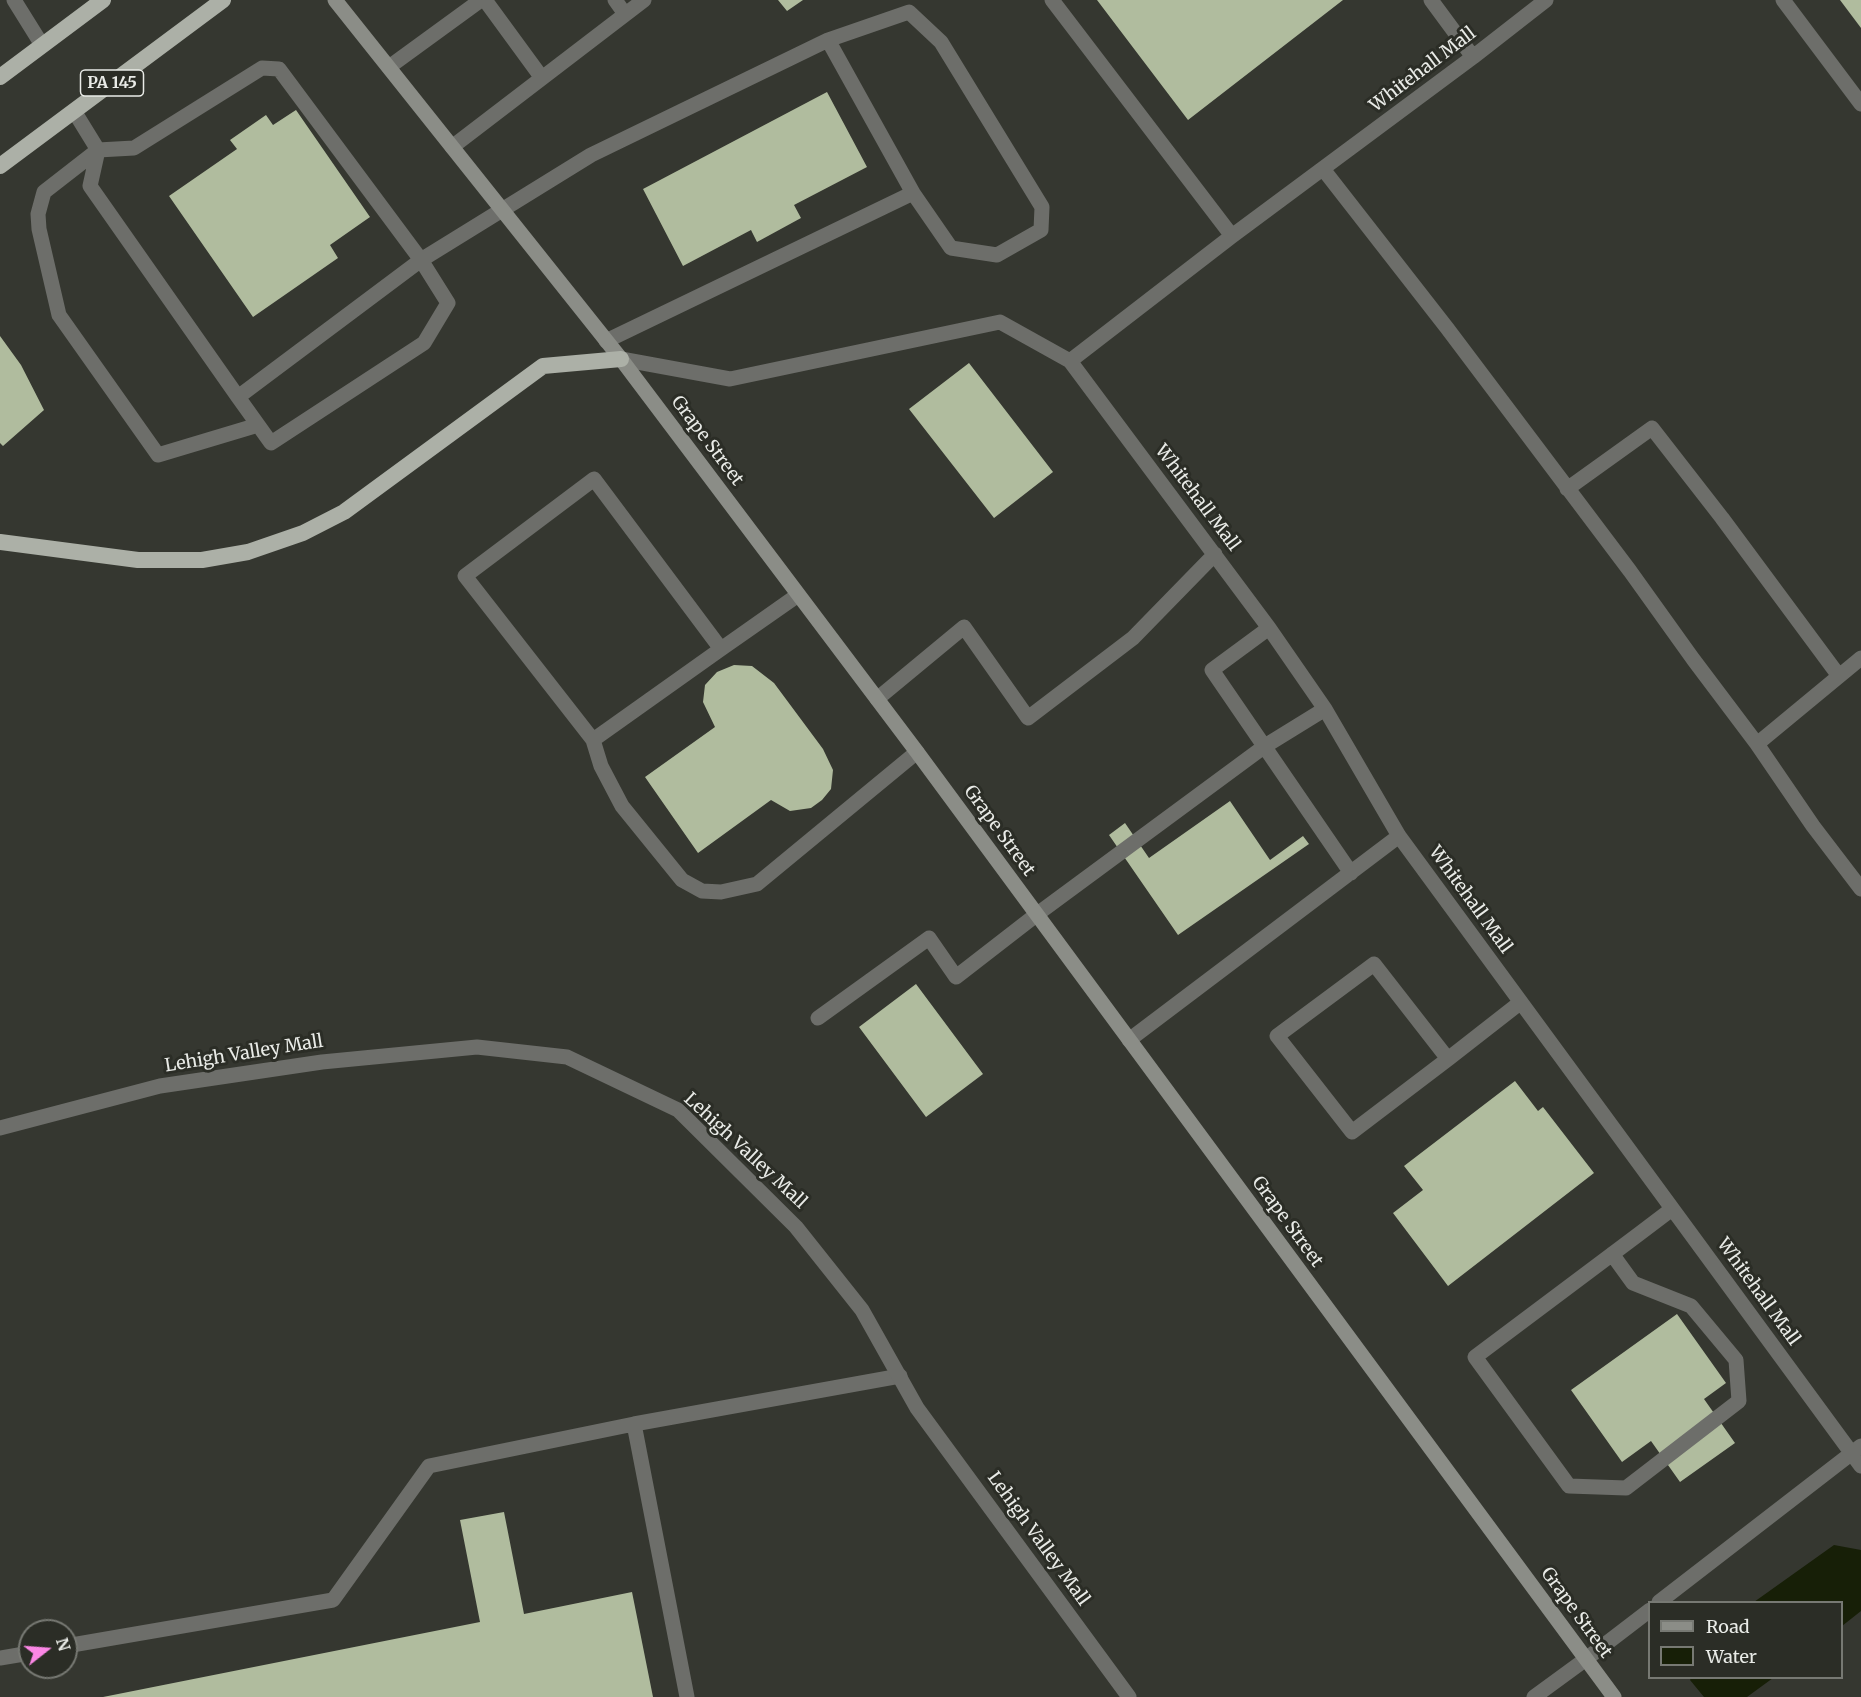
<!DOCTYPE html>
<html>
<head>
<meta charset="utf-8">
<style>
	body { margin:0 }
	#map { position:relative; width:1861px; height:1697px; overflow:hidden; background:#353730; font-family:Merriweather,serif }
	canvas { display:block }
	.legend { position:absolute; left:1648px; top:1601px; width:195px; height:78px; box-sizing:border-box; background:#2b2d26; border:2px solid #777973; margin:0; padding:8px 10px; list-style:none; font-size:18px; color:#e9ebe7 }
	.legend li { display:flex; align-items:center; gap:12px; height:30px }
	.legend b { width:30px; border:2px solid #777973 }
	.north { position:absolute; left:18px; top:1619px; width:60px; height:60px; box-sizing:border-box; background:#2b2d26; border:2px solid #777973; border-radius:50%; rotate:73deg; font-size:16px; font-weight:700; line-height:24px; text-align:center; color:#e9ebe7 }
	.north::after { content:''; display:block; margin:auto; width:21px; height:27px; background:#fb87e5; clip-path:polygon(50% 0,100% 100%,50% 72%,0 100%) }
</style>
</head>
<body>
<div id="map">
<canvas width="1861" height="1697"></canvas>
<ul class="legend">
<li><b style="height:8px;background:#8b8d87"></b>Road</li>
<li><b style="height:16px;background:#171f07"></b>Water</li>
</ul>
<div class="north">N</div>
</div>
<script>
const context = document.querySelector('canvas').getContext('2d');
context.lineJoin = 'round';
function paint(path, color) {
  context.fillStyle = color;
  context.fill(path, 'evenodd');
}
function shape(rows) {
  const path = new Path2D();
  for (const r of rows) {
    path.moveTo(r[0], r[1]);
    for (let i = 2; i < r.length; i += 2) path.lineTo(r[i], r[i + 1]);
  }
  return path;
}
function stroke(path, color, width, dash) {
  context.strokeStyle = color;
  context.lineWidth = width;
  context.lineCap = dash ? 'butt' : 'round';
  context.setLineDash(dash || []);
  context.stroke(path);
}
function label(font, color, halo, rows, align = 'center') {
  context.font = font + ' Merriweather,serif';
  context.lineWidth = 6;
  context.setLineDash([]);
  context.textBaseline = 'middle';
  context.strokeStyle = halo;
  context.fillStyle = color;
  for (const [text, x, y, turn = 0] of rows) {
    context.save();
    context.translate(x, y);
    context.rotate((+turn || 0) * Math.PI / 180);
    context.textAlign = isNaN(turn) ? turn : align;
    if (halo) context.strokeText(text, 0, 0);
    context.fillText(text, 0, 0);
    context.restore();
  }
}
paint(shape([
	[1834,1545,1861,1550,1861,1611,1842,1626,1842,1602,1754,1602],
	[1691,1678,1773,1678,1747,1697,1704,1697,1690,1680]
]), '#171f07');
paint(shape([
	[778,0,803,0,787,11],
	[1097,0,1343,0,1188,120],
	[1840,0,1861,0,1861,28],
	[827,92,867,167,794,205,801,218,757,242,751,230,683,266,643,189],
	[296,110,370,217,330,245,338,258,253,317,169,196,237,149,230,140,266,115,273,125],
	[0,336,21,365,44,410,3,446,0,443],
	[969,363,1053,472,994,518,909,409],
	[734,665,752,666,774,683,823,749,833,770,831,789,822,800,811,808,790,811,771,800,698,853,645,777,715,727,703,702,705,685,717,672],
	[1230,801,1270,860,1303,836,1309,844,1178,935,1109,835,1125,823,1149,858],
	[916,984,983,1074,926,1117,859,1027],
	[1515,1081,1538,1111,1543,1107,1594,1173,1448,1286,1393,1213,1423,1190,1404,1166],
	[1677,1314,1726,1383,1704,1399,1735,1443,1680,1482,1651,1441,1622,1462,1571,1390],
	[504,1512,524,1614,632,1592,653,1697,103,1697,480,1622,460,1520]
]), '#b0bc9e');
stroke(shape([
	[14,0,42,45],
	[485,0,542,78],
	[615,0,625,14],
	[1052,0,1232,236],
	[1431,0,1473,57],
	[1783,0,1861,104],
	[828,40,909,12,941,42,1042,207,1041,230,997,255,951,248,913,193],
	[389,67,481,0],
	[74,111,98,150,44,192,38,214,39,229,59,315,158,455,258,425],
	[452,147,644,0],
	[1323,169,1447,328,1630,571,1693,659,1757,744,1813,826,1861,889],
	[621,359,730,379,1000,322,1070,361,1269,628,1325,709,1399,836,1861,1466],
	[1070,361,1232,236,1473,57,1546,0],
	[238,397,421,260,279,69,262,68,134,148,98,150,90,186,238,397,271,443,424,343,448,303,421,260,591,155,828,40,913,193,606,341],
	[1567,489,1652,428,1722,518,1839,676],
	[1269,628,1212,670,1351,873],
	[721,649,594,479,465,576,593,740,721,649,798,595],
	[877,699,964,627,1028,718,1133,638,1215,554],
	[593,740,601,766,622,806,682,880,702,891,721,892,757,884,917,752],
	[1757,744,1861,658],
	[818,1018,929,938,956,977,1036,915,1265,746,1325,709],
	[1129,1040,1399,836],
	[1448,1059,1374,964,1277,1036,1352,1132,1448,1059,1521,1002],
	[1612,1254,1633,1283,1691,1306,1736,1360,1739,1401,1626,1488,1569,1486,1475,1357,1639,1234,1672,1209],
	[634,1424,687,1697],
	[1659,1602,1861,1446],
	[66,1646,333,1600,429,1466,634,1424,900,1376],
	[0,1658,30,1653],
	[1586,1659,1650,1610]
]), '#6d6e6a', 15);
stroke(shape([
	[0,1128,160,1086,322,1062,477,1047,567,1057,678,1110,796,1227,862,1310,917,1408,1129,1697],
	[1534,1697,1586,1659]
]), '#6d6e6a', 15);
stroke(shape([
	[335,0,621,359,917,752,1614,1697]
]), '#8b8d87', 15);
stroke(shape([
	[0,77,103,0],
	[0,166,223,0],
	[0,542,138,560,202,560,248,552,303,533,344,512,543,366,621,359]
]), '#acb0a7', 16);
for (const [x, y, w] of [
	[112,83,63]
]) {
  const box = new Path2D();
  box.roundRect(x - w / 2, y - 13, w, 26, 4.5);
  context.fillStyle = '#2b2d26';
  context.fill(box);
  stroke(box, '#e9ebe7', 1.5);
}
label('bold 16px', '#e9ebe7', null, [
	["PA 145",112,83]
]);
label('18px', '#e9ebe7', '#2b2d26', [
	["Whitehall Mall",1423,70,-37],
	["Grape Street",707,441,53],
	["Whitehall Mall",1197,498,53],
	["Grape Street",999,831,54],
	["Whitehall Mall",1470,900,54],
	["Lehigh Valley Mall",244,1054,-9],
	["Lehigh Valley Mall",745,1151,43],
	["Grape Street",1287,1222,54],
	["Whitehall Mall",1758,1292,54],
	["Lehigh Valley Mall",1038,1539,54],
	["Grape Street",1576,1613,54]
]);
</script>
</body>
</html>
